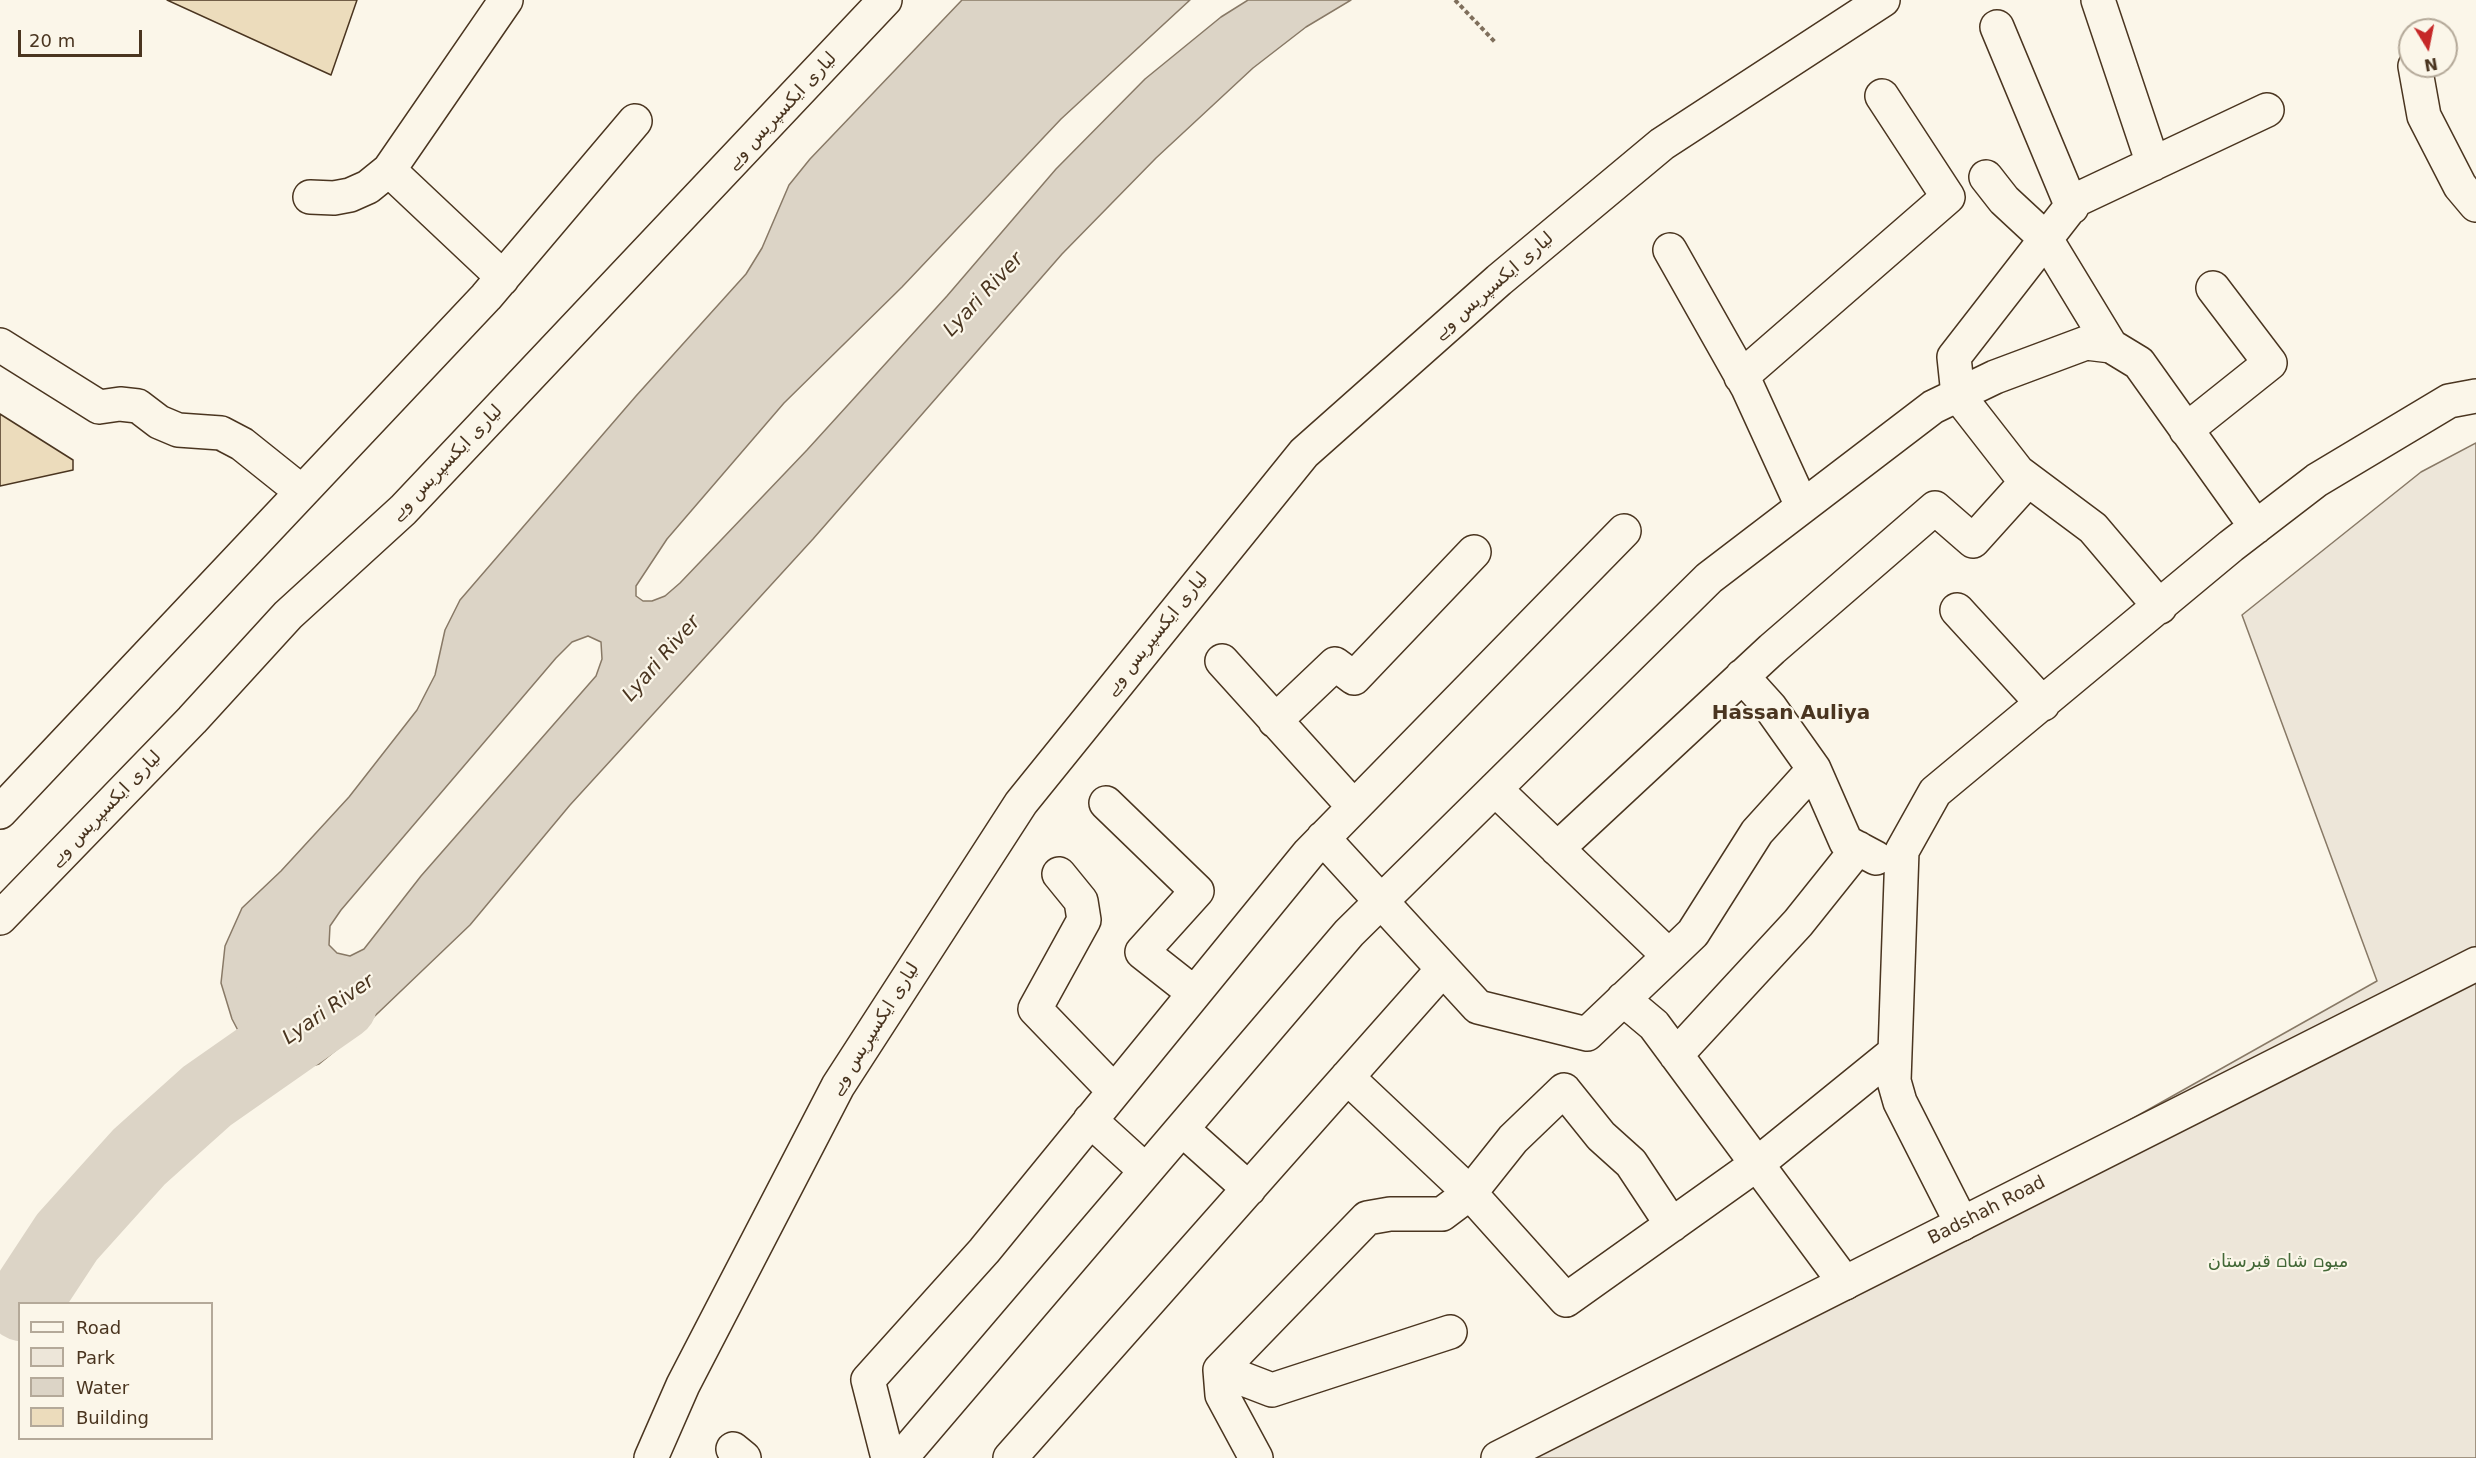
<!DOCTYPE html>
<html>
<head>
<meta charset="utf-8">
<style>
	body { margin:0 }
	#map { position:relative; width:2476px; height:1458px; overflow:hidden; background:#fbf6e9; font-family:"DejaVu Sans",sans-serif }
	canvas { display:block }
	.legend { position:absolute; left:18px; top:1302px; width:195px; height:138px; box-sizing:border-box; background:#fbf6e9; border:2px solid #b4a999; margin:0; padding:8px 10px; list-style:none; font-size:18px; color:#4a3520 }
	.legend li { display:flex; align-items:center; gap:12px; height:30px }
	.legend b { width:30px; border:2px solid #b4a999 }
	.north { position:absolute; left:2398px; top:18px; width:60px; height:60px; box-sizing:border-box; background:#fbf6e9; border:2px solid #b4a999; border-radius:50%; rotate:170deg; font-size:16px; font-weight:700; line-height:24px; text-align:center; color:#4a3520 }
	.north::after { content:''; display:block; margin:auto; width:21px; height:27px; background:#c62828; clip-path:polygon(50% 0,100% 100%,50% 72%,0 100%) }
	.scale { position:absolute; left:18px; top:30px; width:124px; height:27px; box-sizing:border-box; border:3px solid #4a3520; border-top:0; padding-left:8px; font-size:18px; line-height:21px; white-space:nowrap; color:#4a3520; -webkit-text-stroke:4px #fbf6e9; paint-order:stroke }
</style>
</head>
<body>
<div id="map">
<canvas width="2476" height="1458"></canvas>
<ul class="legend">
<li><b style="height:8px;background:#fbf6e9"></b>Road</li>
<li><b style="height:16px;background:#ede6d9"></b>Park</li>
<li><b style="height:16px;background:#dcd4c6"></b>Water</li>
<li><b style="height:16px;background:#ecdcbc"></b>Building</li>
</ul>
<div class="north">N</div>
<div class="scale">20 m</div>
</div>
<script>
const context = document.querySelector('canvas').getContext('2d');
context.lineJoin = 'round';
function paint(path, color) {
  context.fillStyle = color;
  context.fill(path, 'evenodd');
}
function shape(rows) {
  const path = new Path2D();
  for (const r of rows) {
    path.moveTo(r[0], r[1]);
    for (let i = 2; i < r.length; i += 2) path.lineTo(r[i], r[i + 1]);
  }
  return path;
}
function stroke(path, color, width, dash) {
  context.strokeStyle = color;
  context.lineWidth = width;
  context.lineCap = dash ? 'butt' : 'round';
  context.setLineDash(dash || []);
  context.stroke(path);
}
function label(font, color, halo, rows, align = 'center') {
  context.font = font + ' "DejaVu Sans",Cairo,sans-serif';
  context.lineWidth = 4.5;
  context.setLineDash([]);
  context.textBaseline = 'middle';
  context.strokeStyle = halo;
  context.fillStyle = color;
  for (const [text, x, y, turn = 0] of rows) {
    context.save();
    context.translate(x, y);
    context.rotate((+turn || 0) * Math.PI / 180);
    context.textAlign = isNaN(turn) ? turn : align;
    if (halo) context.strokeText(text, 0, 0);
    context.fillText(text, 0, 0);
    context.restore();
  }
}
const green = shape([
	[2476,443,2476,1458,1529,1458,2377,981,2242,615,2421,472,2476,443]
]);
paint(green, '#ede6d9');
stroke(green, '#887966', 1.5);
const water = shape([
	[962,0,1190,0,1061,119,902,287,784,403,667,539,636,586,636,596,643,601,652,601,665,596,680,583,807,450,947,296,1056,169,1145,79,1221,17,1248,0,1351,0,1306,27,1253,68,1156,158,1062,254,813,539,570,805,470,925,356,1034,319,1064,280,1075,254,1061,232,1019,221,983,225,946,242,908,281,871,349,797,417,710,435,675,445,630,460,600,636,396,746,274,762,248,789,185,810,159,962,0],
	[588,636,601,642,602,659,596,676,421,876,364,949,350,956,337,953,329,945,330,926,341,910,556,658,572,642,588,636]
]);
paint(water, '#dcd4c6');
stroke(water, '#887966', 1.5);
stroke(shape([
	[23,1304,67,1237,139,1157,207,1096,340,1003]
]), '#dcd4c6', 75);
const building = shape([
	[167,0,357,0,331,75,167,0],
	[0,414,73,460,73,470,0,486,0,414]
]);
paint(building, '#ecdcbc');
stroke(building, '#4a3520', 1.5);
const minor = shape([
	[2098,0,2153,164],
	[1997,27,2072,207],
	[2415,66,2424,116,2460,186,2476,205],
	[389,170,493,268,502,279],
	[1986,177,2004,200,2046,239,2111,346],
	[310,197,334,198,350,195,368,187,389,170,506,0],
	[1670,250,1748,388,1802,506],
	[0,345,99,407,120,404,138,406,159,422,178,430,221,433,242,444,302,492],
	[1741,377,1948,197,1882,96],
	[2186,430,2270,363,2213,288],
	[2160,607,2093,528,2018,472,1958,395,1954,357,2076,200,2267,110],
	[1957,610,2043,704],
	[1222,661,1354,807],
	[1742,676,1770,707,1814,769,1846,842,1876,858],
	[1275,721,1335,664,1354,678,1474,552],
	[1106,803,1197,891,1142,952,1194,993],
	[0,812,486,297,635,121],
	[1323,838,1478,1007,1587,1034,1669,956,1495,789],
	[1557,849,1772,649,1935,508,1973,541,2028,480],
	[1059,874,1081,901,1084,920,1035,1009,1114,1091],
	[1669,956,1693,933,1757,832,1814,769],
	[1623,999,1654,1025,1845,1283],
	[1676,1055,1798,923,1858,848],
	[1347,1077,1470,1193,1566,1300,1757,1164,1895,1052],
	[1090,1120,1146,1171],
	[1182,1129,1249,1189],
	[1962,1224,1900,1102,1894,1081,1902,851,1935,792,2231,546,2317,480,2449,401,2476,396],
	[1220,1370,1272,1390,1450,1332],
	[733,1449,744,1458],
	[888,1458,868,1380,984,1251,1309,853,1624,531],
	[901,1458,1349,933,1709,578,1933,407,1995,377,2086,343,2111,346,2139,363,2256,527],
	[1010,1458,1443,969],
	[1256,1458,1222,1395,1220,1370,1367,1218,1390,1214,1442,1214,1470,1193,1513,1139,1564,1090,1601,1136,1631,1163,1672,1225]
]);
const major = shape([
	[1498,1458,2476,964]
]);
const highway = shape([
	[0,918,192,720,288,615,403,510,885,0],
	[651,1458,683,1385,838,1086,1021,803,1304,453,1499,280,1662,144,1883,0]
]);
stroke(minor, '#4a3520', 36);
stroke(major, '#4a3520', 36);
stroke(highway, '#4a3520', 36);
stroke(shape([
	[1455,0,1495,42]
]), '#7f6f5c', 4, [4.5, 3]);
stroke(minor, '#fbf6e9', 33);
stroke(major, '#fbf6e9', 33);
stroke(highway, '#fbf6e9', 33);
label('18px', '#4a3520', '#fbf6e9', [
	["لیاری ایکسپریس وے",782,111,-47],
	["لیاری ایکسپریس وے",1494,286,-41],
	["لیاری ایکسپریس وے",447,463,-46],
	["لیاری ایکسپریس وے",1157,634,-51],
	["لیاری ایکسپریس وے",106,809,-46],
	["لیاری ایکسپریس وے",875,1029,-58],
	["Badshah Road",1987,1211,-27]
]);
label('18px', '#436837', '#fbf6e9', [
	["میوہ شاہ قبرستان",2278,1262]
]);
label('italic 20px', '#4a3520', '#fbf6e9', [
	["Lyari River",984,295,-47],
	["Lyari River",662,659,-49],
	["Lyari River",329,1010,-35]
]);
label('bold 20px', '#4a3520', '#fbf6e9', [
	["Hassan Auliya",1791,714]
]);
</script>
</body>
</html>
